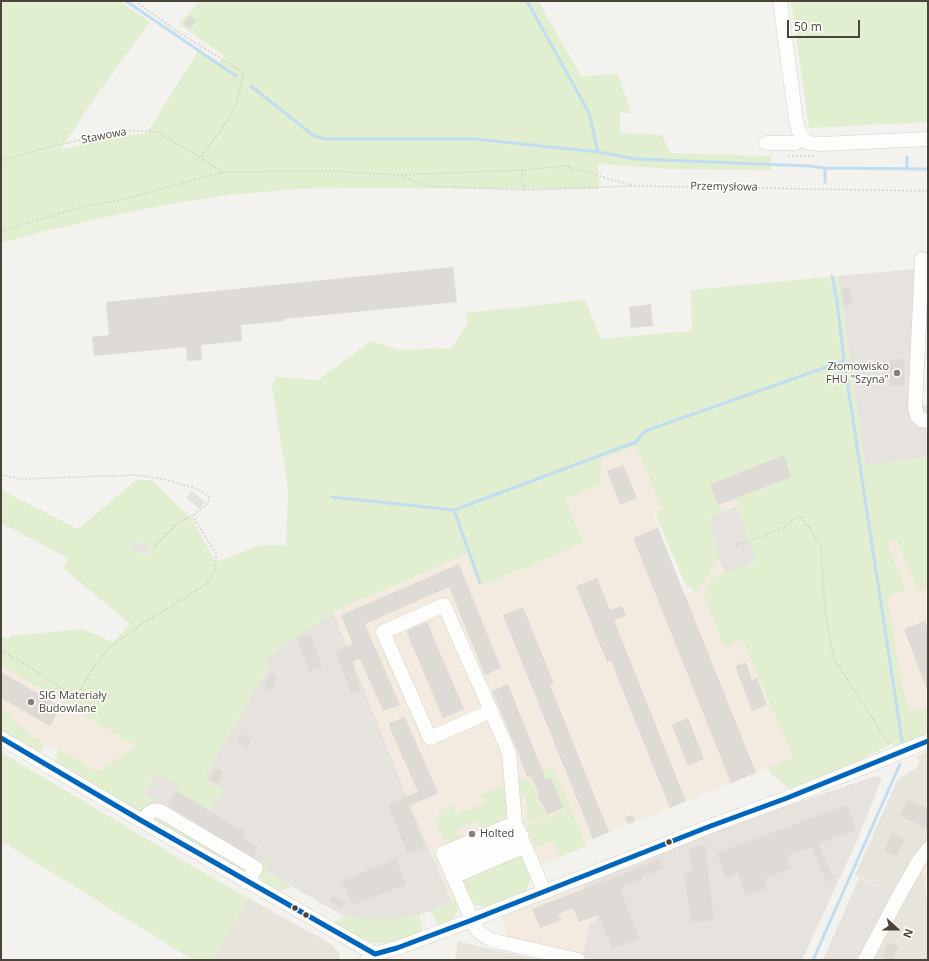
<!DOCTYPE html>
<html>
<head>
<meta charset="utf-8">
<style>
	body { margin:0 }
	#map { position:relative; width:929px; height:961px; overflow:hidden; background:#f4f2ee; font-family:"Open Sans",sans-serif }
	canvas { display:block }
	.frame { position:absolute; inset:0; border:2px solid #4b4439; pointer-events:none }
	.north { position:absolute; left:877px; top:909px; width:40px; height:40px; -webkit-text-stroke:3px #fff; paint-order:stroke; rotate:111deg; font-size:11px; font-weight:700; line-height:16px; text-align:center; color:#4b4439 }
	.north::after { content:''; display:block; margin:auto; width:14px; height:18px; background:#4b4439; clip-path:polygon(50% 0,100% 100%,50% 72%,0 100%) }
	.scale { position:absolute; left:787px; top:20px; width:73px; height:18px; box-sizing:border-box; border:2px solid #4b4439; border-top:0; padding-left:5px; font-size:12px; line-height:14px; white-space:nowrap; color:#4b4439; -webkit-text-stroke:3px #fff; paint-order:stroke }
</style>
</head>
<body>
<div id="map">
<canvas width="929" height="961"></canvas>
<div class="frame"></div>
<div class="north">N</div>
<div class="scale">50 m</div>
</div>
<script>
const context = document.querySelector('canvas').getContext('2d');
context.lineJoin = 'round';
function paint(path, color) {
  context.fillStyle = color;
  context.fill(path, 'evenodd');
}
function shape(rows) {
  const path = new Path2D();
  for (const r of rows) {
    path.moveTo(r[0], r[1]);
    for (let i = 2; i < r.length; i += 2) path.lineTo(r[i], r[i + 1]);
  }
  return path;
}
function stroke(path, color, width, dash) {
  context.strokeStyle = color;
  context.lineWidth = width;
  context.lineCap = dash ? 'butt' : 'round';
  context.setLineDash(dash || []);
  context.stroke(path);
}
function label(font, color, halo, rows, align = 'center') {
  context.font = font + ' "Open Sans",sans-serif';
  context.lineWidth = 3;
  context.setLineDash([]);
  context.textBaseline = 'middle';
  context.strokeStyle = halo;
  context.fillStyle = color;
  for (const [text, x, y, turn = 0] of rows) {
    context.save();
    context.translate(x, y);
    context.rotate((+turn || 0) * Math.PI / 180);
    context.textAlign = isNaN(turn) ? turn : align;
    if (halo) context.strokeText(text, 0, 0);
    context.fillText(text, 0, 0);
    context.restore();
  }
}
paint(shape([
	[928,751,928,844,899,888,892,893,855,875,897,780,915,769,919,764,918,756],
	[919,868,922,871,928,905,928,960,869,960],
	[248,898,328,942,339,952,340,960,212,960],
	[458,941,490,949,542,960,455,960]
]), '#e7e4dc');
paint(shape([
	[636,446,662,509,653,514,684,594,697,591,710,484,784,455,792,477,735,499,756,562,716,576,724,647,743,639,793,758,593,839,585,842,586,846,451,901,405,792,333,612,468,554,481,586,584,543,565,499,600,484,602,459],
	[928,458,928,725,903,735,865,465],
	[1,665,136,746,98,772,58,749,45,744,31,735,17,724,1,707],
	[928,857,928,905,922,871,919,868],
	[583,884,597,921,582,958,508,940,501,917]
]), '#f3ebdf');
paint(shape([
	[915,269,911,407,928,405,928,458,865,465,838,276],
	[192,491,205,502,200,509,186,498],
	[134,540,150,548,146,556,130,548],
	[333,612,405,792,452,903,419,915,400,919,363,919,342,915,265,871,260,878,89,778],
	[876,776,882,778,858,838,802,960,590,960,582,958,589,924,597,921,583,884,707,833],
	[859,878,892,893,857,960,823,960]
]), '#e6e2de');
paint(shape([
	[1,1,119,1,150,22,96,96,61,149,130,135,147,133,198,51,220,62,224,56,179,24,200,1,538,1,581,76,618,74,631,113,620,113,620,133,662,135,670,153,771,156,772,170,669,169,598,164,599,189,362,188,296,189,229,195,181,202,115,215,40,232,1,243,1,163,5,161,1,162],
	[791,1,928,1,928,122,809,128],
	[838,276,865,465,928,458,928,588,918,592,897,539,887,543,905,590,887,598,899,669,907,707,910,712,924,707,928,709,928,734,898,747,892,744,833,773,792,789,788,788,771,773,768,768,793,758,743,640,724,647,704,593,716,576,756,562,735,499,792,477,784,455,710,484,721,512,710,518,719,559,697,591,693,592,691,588,687,588,655,513,662,509,636,446,602,459,600,484,565,499,584,543,481,586,467,554,333,612,265,659,270,665,204,778,224,790,210,811,176,791,179,785,145,793,153,798,145,810,138,812,55,763,58,749,98,772,136,746,1,665,1,636,8,639,12,636,82,629,113,642,130,624,64,569,68,558,1,523,1,490,78,529,136,480,152,480,191,518,216,562,261,545,286,545,288,489,272,386,276,377,318,380,371,341,400,350,451,348,468,323,466,313,585,300,601,339,692,331,691,290],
	[134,540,150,548,146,556,131,548],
	[1,707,17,724,31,735,45,744,39,754,1,731],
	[1,752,187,863,248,898,212,960,193,960,1,841],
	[553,766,586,846,560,857,554,841,535,848,527,826,565,810,551,778,536,784,527,777],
	[525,779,534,784,537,792,538,803,543,808,546,815,528,823,526,795,519,793,518,781],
	[504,785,507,790,509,821,483,830,478,821,456,830,460,840,456,841,446,840,442,837,437,822,437,817,443,809,452,804,457,814,485,803,482,794],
	[156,817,161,818,245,869,244,871,151,820],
	[520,855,526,860,531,872,530,882,526,891,484,907,472,904,463,887,465,876],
	[269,858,272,858,265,871,292,887,282,890,276,891,266,885,262,879,261,872,262,865],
	[457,899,458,909,453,919,442,924,436,922,431,910,452,904,451,901],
	[342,915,363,919,400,919,419,915,423,927,420,932,398,941,389,943,369,942,362,940,335,924,335,921,344,918]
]), '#e1eecf');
paint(shape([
	[737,506,756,562,725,573,719,559,710,517],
	[155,773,179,785,167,806,144,794]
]), '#e6e3df');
stroke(shape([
	[126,1,236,76],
	[527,1,589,113,598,152],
	[251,86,314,136,326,139,475,139,598,152,637,159,809,166,825,168,825,182],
	[825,168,928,169],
	[907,169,907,157],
	[832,276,837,301,844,361,902,741],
	[332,497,454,510,636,442,645,431,844,361],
	[454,510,480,583],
	[813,960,900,764]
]), '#c0ddf1', 3);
paint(shape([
	[190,16,196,21,190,29,183,24],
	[453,267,457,302,284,319,284,321,241,325,242,341,201,345,202,360,187,361,186,347,94,356,92,337,109,335,106,302],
	[850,287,853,304,844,306,841,288],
	[651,304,653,326,631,328,629,307],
	[904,359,905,386,890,386,890,360],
	[784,455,792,477,718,505,710,484],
	[623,465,637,498,620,505,607,471],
	[658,528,756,773,731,783,633,538],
	[459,564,501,668,485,675,449,587,365,624,400,705,383,711,360,659,352,662,361,690,351,694,335,651,353,644,341,615],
	[597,578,610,610,622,606,626,616,614,620,686,801,670,808,611,661,607,662,576,586],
	[523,607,554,684,550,685,609,832,593,839,503,615],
	[925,621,928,629,927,690,904,629],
	[427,622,464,709,443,718,406,631],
	[310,634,322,667,309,672,297,638],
	[746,662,752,680,757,678,767,705,752,711,735,666],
	[1,672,61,707,50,726,1,698],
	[270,673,278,676,271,691,263,687],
	[508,684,546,780,551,778,564,808,547,815,544,807,539,800,538,792,531,775,527,777,517,750,492,691],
	[405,717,438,793,409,806,425,847,407,854,388,804,418,792,389,726,389,723],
	[688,718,704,759,688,766,672,725],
	[241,734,251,740,247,748,237,742],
	[215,768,223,772,217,784,209,779],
	[176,791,245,832,241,838,258,847,253,857,167,805],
	[908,799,928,808,928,829,900,816],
	[847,805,856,830,818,844,834,878,827,882,811,847,787,856,792,868,764,879,767,888,746,895,738,873,726,878,717,853],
	[632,815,635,821,628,824,625,817],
	[892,833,905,839,897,856,884,851],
	[705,844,714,920,691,922,684,873,693,872,688,850],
	[396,859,406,884,352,905,342,881],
	[660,859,664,868,642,877,643,879,620,888,639,939,612,949,599,915,579,922,573,908,558,914,561,920,540,928,532,909],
	[332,895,346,902,342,908,329,901],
	[888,942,899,947,892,960,889,960,881,956]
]), '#dedbd6');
const minor = shape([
	[780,1,796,120,798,129,803,139],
	[766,143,795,143,803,139,809,143,821,144,928,139],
	[922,259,915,407,917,416,922,420,928,421],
	[491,711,430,738,383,632,444,605,491,711,509,753,515,823,544,891],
	[1,738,142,821,375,954],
	[142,821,149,813,155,810,160,811,256,868,247,882],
	[515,823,443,853,472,920,478,931,491,940,578,960],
	[448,865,521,835],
	[453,877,525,846],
	[367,960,375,954,397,948,472,920,639,855,708,827,787,798,928,741],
	[865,960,900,894,920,859,928,849]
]);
stroke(minor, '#d2d0cb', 15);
stroke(shape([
	[135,1,175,30,244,73,237,102,228,120,200,158],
	[788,156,814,156],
	[1,161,48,147,127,130,158,132,223,172],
	[523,170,521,179,526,190,632,186],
	[401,175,412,181,427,186,526,190],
	[1,231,85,206,121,200,223,172,331,171,400,175,523,170,564,166,635,186,928,191],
	[1,475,21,479,136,475,163,479,198,489,210,498,206,506,192,516],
	[736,545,761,537,782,528,799,516,809,527,821,546,825,613,834,659,889,744],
	[1,651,19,660,64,690,75,693,80,690,96,664,111,646,136,628,208,583,216,567,216,553,192,516,178,523,152,548]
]), '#d3d2cc', 1.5, [2, 2]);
stroke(minor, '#fdfdfc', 14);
stroke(shape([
	[1,738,142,821,375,954,397,948,472,920,708,827,787,798,928,741]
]), '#0065bd', 5);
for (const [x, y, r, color] of [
	[897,373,4,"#868178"],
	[31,702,4,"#868178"],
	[472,834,4,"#868178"],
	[669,842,3.5,"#4b4439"],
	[295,908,3.5,"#4b4439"],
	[306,915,3.5,"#4b4439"]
]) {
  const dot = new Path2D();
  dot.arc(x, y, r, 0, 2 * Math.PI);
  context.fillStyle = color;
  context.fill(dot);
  stroke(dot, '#fff', 1.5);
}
label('11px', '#4b4439', '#fff', [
	["Stawowa",104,136,-11],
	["Przemysłowa",724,187,1]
]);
label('11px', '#4b4439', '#fff', [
	["Złomowisko",889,367,"right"],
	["FHU \"Szyna\"",889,380,"right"],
	["SIG Materiały",39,696],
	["Budowlane",39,709],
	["Holted",480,834]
], 'left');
</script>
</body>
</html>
